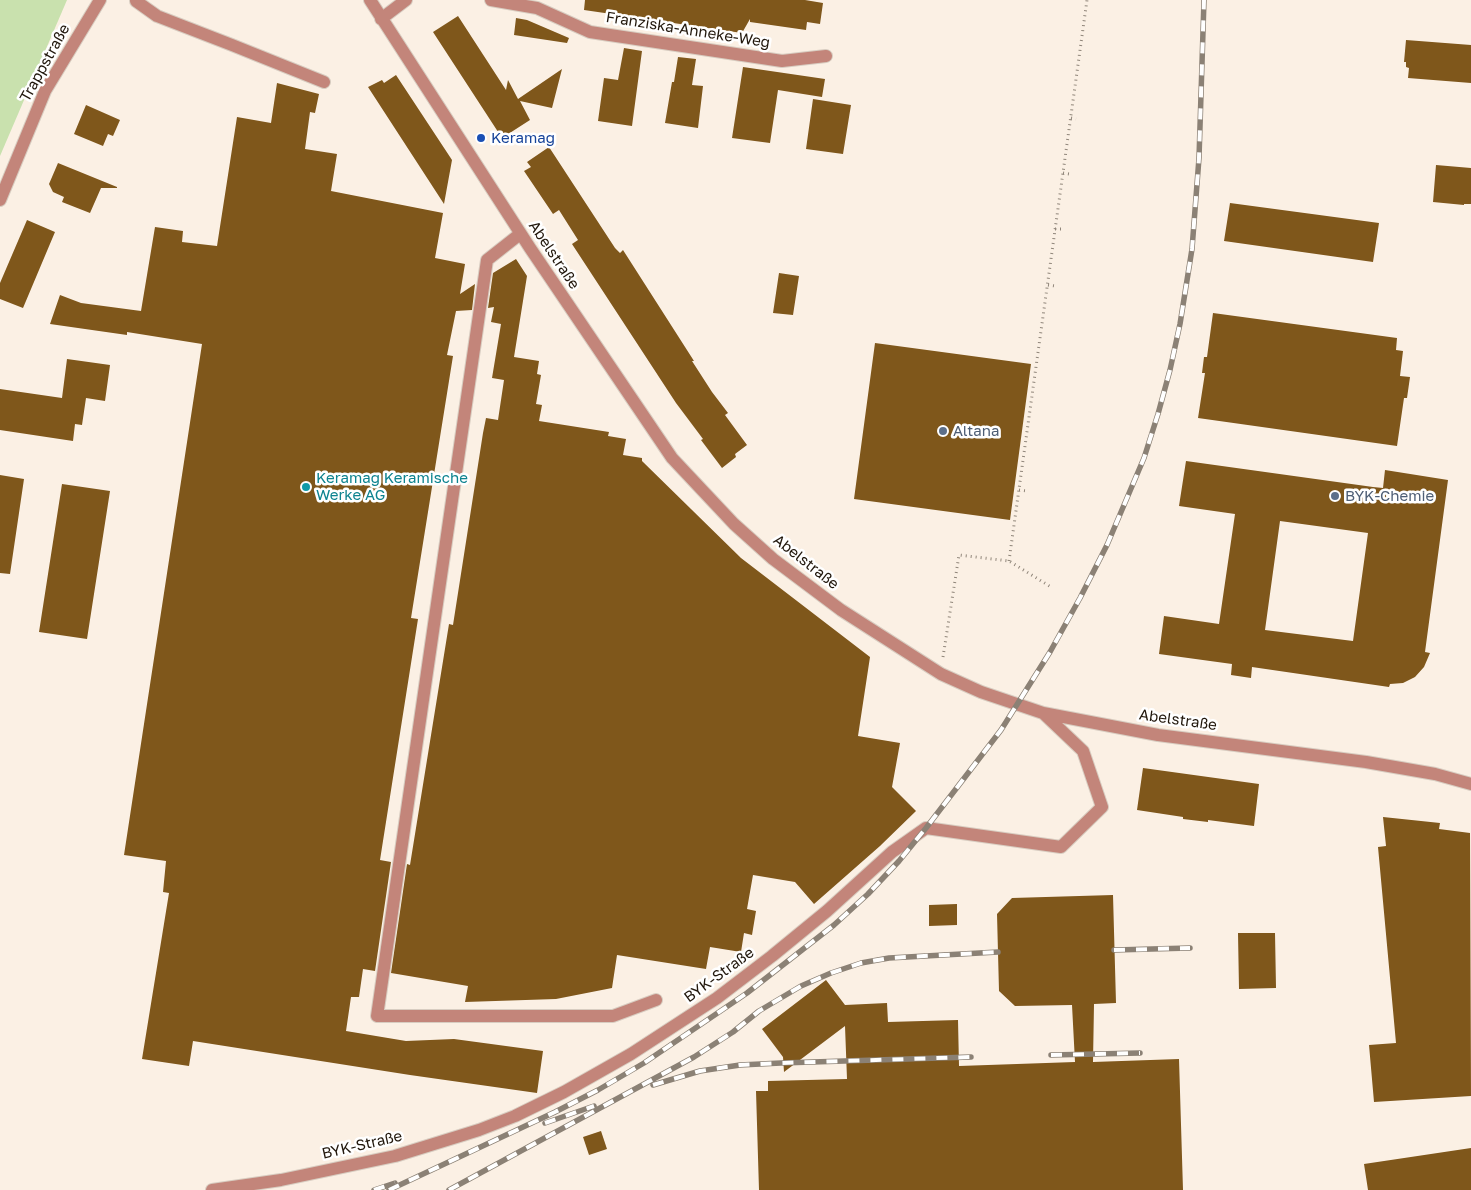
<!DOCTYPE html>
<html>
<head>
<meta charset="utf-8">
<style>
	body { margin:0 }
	canvas { display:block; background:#fbf0e4 }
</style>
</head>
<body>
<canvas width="1471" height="1190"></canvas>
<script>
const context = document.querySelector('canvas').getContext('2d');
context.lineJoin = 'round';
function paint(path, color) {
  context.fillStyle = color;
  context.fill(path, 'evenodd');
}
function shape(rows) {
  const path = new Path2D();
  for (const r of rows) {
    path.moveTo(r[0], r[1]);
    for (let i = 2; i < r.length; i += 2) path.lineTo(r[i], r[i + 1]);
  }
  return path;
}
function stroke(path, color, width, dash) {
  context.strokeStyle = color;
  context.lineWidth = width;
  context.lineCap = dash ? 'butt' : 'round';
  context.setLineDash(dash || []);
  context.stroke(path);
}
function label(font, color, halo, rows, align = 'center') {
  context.font = font + ' "Golos Text",sans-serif';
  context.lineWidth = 5;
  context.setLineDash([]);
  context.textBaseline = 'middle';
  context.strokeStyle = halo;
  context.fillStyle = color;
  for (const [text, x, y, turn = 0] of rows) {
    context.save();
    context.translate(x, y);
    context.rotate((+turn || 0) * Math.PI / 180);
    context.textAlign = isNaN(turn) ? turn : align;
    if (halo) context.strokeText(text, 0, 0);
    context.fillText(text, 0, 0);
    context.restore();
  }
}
paint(shape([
	[0,0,67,0,0,156]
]), '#c9e1ae');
paint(shape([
	[585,0,805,0,823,3,820,24,807,22,806,30,750,22,750,19,742,33,584,10],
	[458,16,506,90,508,80,518,99,562,69,552,108,520,101,530,120,502,138,433,32],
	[516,18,527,20,569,38,567,43,514,35],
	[1406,40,1471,45,1471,83,1408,78,1409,68,1406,67,1406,62,1404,62],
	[624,48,642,51,632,126,598,121,604,78,618,80],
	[678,57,696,59,692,85,703,86,698,128,665,123,672,82,674,82],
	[743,67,825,79,822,97,778,90,770,143,732,138],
	[396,75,452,160,444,204,368,87,382,80,384,83],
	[277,83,319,94,315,113,310,112,305,149,337,154,331,191,443,213,435,258,465,264,460,294,475,284,472,310,456,311,447,355,453,356,411,618,418,619,380,860,391,862,375,971,363,969,359,997,351,997,346,1031,406,1041,454,1039,543,1051,537,1093,410,1075,193,1041,189,1066,142,1059,169,893,163,892,166,861,124,855,202,344,127,332,127,335,50,324,60,295,81,303,141,311,155,227,183,231,182,242,217,246,237,117,271,123],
	[813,99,851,105,843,154,806,149],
	[86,105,120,120,113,136,108,134,103,146,74,134],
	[549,147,615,248,620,253,623,250,694,361,692,361,712,392,728,413,725,415,747,445,735,454,736,457,722,468,701,440,703,439,676,403,572,244,578,240,559,210,553,214,524,171,531,167,527,162],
	[58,163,117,187,117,188,101,188,90,213,62,202,64,197,53,192,49,184],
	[1436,165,1471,168,1471,204,1464,204,1464,205,1433,202],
	[1230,203,1379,223,1373,262,1224,241],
	[27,220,55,232,23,308,0,299,0,283],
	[516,259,527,276,514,357,539,361,537,374,541,375,536,404,542,405,539,421,609,432,608,436,626,439,623,455,642,458,642,461,741,558,870,657,858,736,900,743,892,787,916,811,880,846,814,904,795,882,753,875,747,909,756,911,752,935,744,933,741,952,710,947,706,969,617,955,612,988,556,999,465,1002,468,986,391,973,407,864,410,865,449,624,453,625,483,433,486,418,498,420,504,380,492,378,501,324,491,322,494,307,488,308,493,273],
	[779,273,799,276,793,315,773,313],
	[1213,313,1397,338,1396,350,1403,351,1400,376,1410,377,1407,398,1404,398,1397,446,1198,418,1205,373,1202,373,1204,357,1207,357],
	[875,343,1031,364,1010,520,854,499],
	[67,359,110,365,105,401,86,398,82,425,75,424,73,441,0,430,0,389,62,398],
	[1186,461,1373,487,1383,488,1385,470,1448,480,1425,652,1430,653,1424,667,1415,677,1403,683,1390,684,1389,687,1252,667,1251,678,1231,675,1232,664,1159,654,1164,616,1219,624,1235,514,1179,506],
	[1280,521,1368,533,1353,641,1265,630],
	[0,475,24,479,10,574,0,573],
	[62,484,110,491,87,639,39,632],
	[1143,768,1259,784,1254,826,1208,820,1208,822,1183,819,1183,817,1137,810],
	[1383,817,1440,823,1439,829,1470,833,1471,1096,1374,1102,1369,1045,1396,1043,1378,847,1386,846],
	[1113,895,1116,1003,1094,1004,1093,1062,1179,1059,1183,1190,759,1190,756,1091,768,1091,768,1081,847,1079,845,1026,784,1072,783,1057,762,1029,826,980,845,1005,887,1003,888,1022,958,1020,959,1066,1075,1062,1072,1005,1015,1006,999,991,997,914,1012,898],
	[957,904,957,925,929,926,929,905],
	[1238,933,1275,933,1276,988,1239,989],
	[601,1131,607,1149,589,1155,583,1137],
	[1471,1148,1471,1190,1368,1190,1364,1164]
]), '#7f571b');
const minor = shape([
	[137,0,136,1,157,16,232,45,324,82],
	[370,0,530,248,672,458,734,524,773,559,841,610,941,674,981,692,1043,713,1158,735,1366,762,1435,774,1471,784],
	[491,0,537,8,590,32,782,61,826,56],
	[381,19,406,0],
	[0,200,45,91,100,0],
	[520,234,487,260,377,1016,613,1016,656,1000],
	[212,1190,281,1180,395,1156,479,1130,515,1116,564,1092,631,1054,717,998,772,956,827,911,892,852,926,828,1061,847,1102,807,1083,751,1043,713]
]);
stroke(minor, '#d8cdc1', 14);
stroke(shape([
	[1071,118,1076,119],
	[1063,173,1069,174],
	[1055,229,1062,229],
	[1048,285,1055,286],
	[1019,490,1027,491],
	[1009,561,1087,0],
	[943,657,959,555,1009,561,1051,587]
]), '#90867a', 3, [1, 4]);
stroke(minor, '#c3857a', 12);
const rail = shape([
	[1114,950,1190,948],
	[1051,1055,1140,1053],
	[653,1085,700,1071,740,1065,781,1063,971,1057],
	[545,1123,594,1106],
	[374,1190,395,1183],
	[389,1190,555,1112,598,1090,644,1063,747,993,834,925,868,894,899,861,926,828,1001,730,1050,652,1080,598,1107,545,1144,458,1158,414,1170,370,1180,324,1192,249,1199,158,1204,0],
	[449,1190,694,1057,733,1032,759,1011,801,986,831,973,861,963,889,958,998,952]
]);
stroke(rail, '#8b8175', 5.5);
stroke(rail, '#fff', 4, [11]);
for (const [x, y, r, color] of [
	[481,138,5,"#1a4fb4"],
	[943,431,5,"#5c6f8a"],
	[306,487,5,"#0f9aa8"],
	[1335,496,5,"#5c6f8a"]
]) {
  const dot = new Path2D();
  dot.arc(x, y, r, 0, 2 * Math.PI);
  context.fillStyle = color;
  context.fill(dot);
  stroke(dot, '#fff', 2);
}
label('15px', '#21170c', '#fff', [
	["Franziska-Anneke-Weg",688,30,9],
	["Trappstraße",45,63,-61],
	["Abelstraße",554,255,56],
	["Abelstraße",806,562,38],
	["Abelstraße",1178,720,8],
	["BYK-Straße",719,975,-36],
	["BYK-Straße",362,1145,-13]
]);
label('15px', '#164399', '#fff', [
	["Keramag",491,138]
], 'left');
label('15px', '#4e5e75', '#fff', [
	["Altana",953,431],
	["BYK-Chemie",1345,496]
], 'left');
label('15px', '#0d838f', '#fff', [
	["Keramag Keramische",316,478],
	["Werke AG",316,495]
], 'left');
</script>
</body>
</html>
